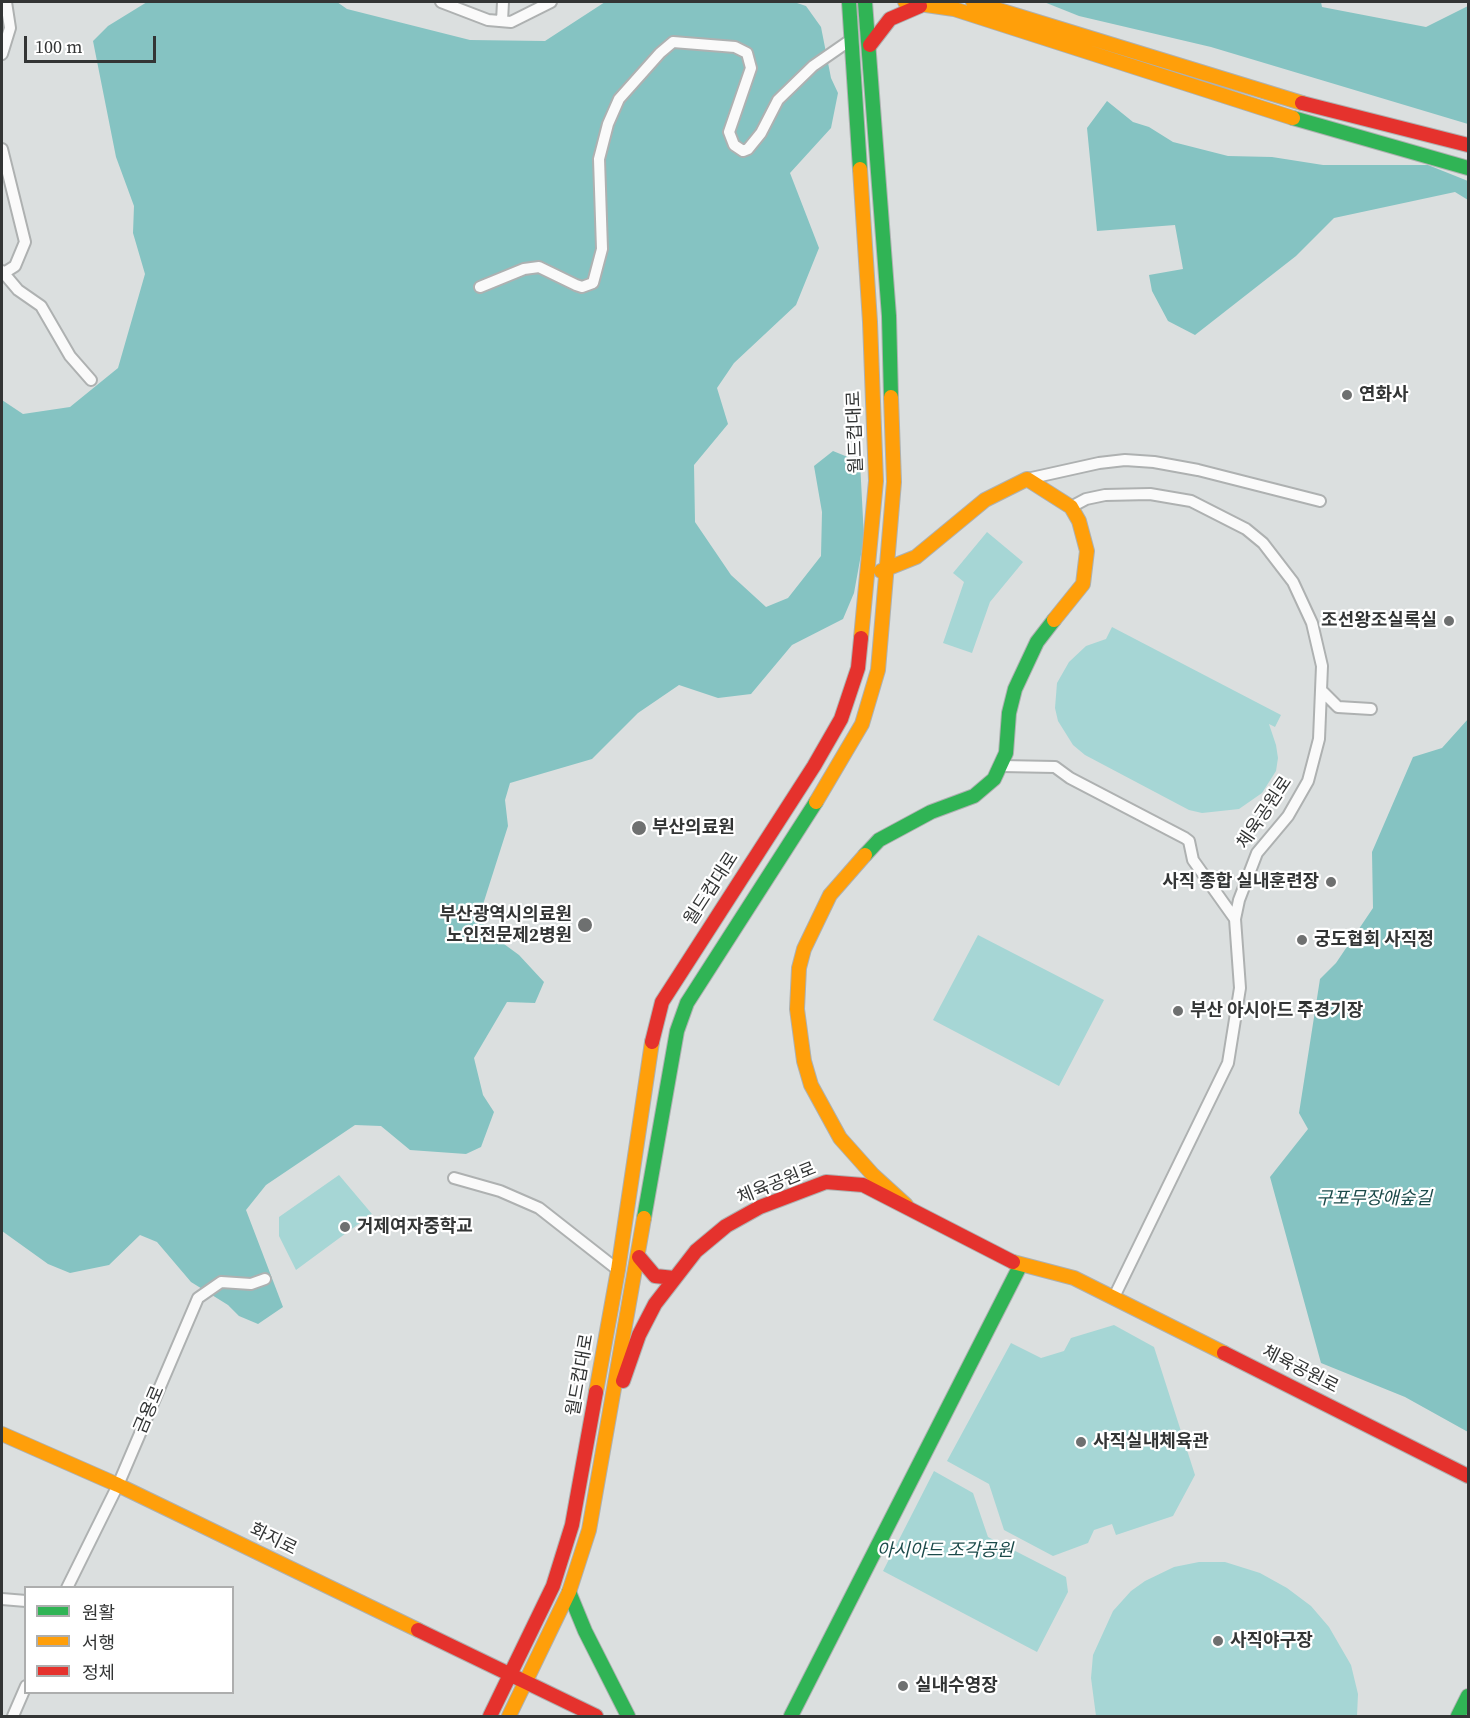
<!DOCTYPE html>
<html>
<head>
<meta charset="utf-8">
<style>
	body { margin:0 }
	#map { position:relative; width:1470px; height:1718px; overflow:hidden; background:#dbdfdf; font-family:"Source Serif 4","Noto Sans KR",serif }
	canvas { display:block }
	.frame { position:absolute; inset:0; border:3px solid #333535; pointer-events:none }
	.legend { position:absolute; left:24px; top:1586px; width:210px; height:108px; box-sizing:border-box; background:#fff; border:2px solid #adaeae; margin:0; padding:8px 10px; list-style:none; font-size:18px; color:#333535 }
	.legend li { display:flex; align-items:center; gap:12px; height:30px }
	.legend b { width:30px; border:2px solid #adaeae }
	.scale { position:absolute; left:24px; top:36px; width:132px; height:27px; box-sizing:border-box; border:3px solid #333535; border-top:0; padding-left:8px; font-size:18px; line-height:21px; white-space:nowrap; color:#333535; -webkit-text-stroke:4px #fff; paint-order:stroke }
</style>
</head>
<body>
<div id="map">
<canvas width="1470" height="1718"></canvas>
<div class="frame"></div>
<ul class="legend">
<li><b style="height:8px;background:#30b455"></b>원활</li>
<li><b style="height:8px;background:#ff9f0a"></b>서행</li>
<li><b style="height:8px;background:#e5322d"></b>정체</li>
</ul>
<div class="scale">100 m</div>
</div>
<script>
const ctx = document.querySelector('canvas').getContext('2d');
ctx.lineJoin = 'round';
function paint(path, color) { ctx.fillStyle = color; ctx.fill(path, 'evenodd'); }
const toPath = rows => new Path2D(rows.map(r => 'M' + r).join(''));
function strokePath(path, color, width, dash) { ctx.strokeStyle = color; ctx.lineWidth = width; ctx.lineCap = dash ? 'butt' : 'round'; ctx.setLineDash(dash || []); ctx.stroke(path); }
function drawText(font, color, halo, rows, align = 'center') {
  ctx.font = font + ' "Source Serif 4","Noto Sans KR",serif'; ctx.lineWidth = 4.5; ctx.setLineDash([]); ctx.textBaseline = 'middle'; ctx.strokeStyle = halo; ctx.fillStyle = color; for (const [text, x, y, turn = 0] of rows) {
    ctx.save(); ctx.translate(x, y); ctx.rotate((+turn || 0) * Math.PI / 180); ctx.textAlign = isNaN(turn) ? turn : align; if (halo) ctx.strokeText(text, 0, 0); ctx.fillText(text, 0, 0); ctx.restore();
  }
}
paint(toPath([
	[987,532,1023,562,990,602,972,653,943,643,964,582,953,573],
	[1112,627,1281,715,1275,727,1269,724,1276,745,1278,758,1276,771,1262,793,1239,809,1202,813,1189,810,1085,755,1073,745,1058,721,1055,708,1057,683,1069,662,1086,646,1106,639],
	[978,935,1104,1000,1059,1086,933,1020],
	[339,1175,372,1214,296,1270,279,1236,279,1217],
	[1114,1325,1154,1347,1195,1475,1173,1516,1116,1535,1112,1524,1094,1530,1088,1543,1053,1556,1004,1530,989,1484,947,1461,1011,1343,1041,1358,1064,1351,1071,1338],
	[934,1471,973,1493,988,1537,1066,1577,1068,1592,1037,1652,883,1571],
	[1199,1562,1225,1562,1260,1573,1287,1588,1311,1606,1329,1627,1351,1665,1358,1694,1357,1716,1096,1716,1091,1678,1093,1655,1113,1611,1131,1591,1145,1581,1174,1567]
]), '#a6d6d5');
paint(toPath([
	[147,2,337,2,347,9,470,40,545,41,605,2,794,2,806,6,821,27,831,78,838,93,831,128,790,173,819,248,796,305,734,363,717,388,728,424,694,465,695,522,731,575,766,607,788,598,821,556,822,512,814,466,833,451,860,462,864,538,854,593,843,619,792,645,751,694,718,698,679,685,638,713,592,759,510,783,505,800,508,826,479,917,489,933,519,955,544,982,535,1003,507,1002,474,1058,483,1095,494,1112,481,1147,466,1154,410,1150,381,1126,355,1125,266,1185,246,1210,283,1307,258,1324,239,1316,228,1305,191,1282,157,1242,140,1235,109,1265,70,1273,48,1264,2,1231,2,400,23,414,70,407,118,368,145,274,133,233,134,206,116,157,93,41,108,26],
	[1044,2,1321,2,1322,7,1426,27,1468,6,1468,124,1211,47,1079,16],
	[1107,101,1133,122,1149,127,1173,142,1228,156,1272,157,1323,165,1428,165,1468,181,1468,200,1455,192,1334,218,1296,256,1195,335,1168,321,1152,291,1149,275,1183,269,1175,225,1097,231,1087,128],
	[1468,719,1468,1432,1405,1397,1321,1363,1270,1177,1308,1129,1299,1113,1320,979,1336,963,1373,908,1372,852,1413,757,1442,748]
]), '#85c3c2');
const street = toPath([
	[441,2,488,20,511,22,551,2],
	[502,21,503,2],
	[2,54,10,28,6,2],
	[2,149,25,242,15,266,4,273],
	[2,271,18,290,41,306,70,356,91,380],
	[480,287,524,269,539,267,576,285,582,287,593,283,602,249,599,159,608,124,619,99,660,53,673,42,735,47,747,53,751,68,729,132,734,145,743,151,748,149,761,133,778,100,813,66,852,39],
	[1027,479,1099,463,1125,460,1154,462,1198,470,1320,501],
	[1071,507,1086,499,1105,495,1150,494,1191,501,1246,529,1263,543,1293,582,1312,623,1322,666,1319,739,1308,781,1288,816,1257,853,1239,900,1235,919,1240,988,1228,1063,1114,1297],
	[1323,692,1338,707,1371,709],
	[1001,766,1055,767,1070,778,1185,838,1189,841,1193,860,1235,919],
	[454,1178,500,1191,539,1208,618,1270],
	[67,1588,118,1485,198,1298,221,1282,251,1284,265,1279],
	[2,1599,26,1601],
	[13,1716,26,1686]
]);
const fast = toPath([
	[849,2,860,169],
	[865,2,889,316,891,397],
	[1293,118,1468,168],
	[865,855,879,840,931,812,974,796,994,779,1006,753,1009,713,1015,689,1037,642,1054,620],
	[644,1218,677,1031,687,1003,816,802],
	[569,1592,585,1631,628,1716],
	[791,1716,1020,1266],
	[1458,1716,1468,1696]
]);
const slow = toPath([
	[905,2,954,9,1293,118],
	[973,2,1302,103],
	[860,169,870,322,876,481,861,638],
	[881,571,916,557,985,500,1027,479,1071,507,1079,521,1087,551,1083,584,1054,620],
	[816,802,862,724,878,670,894,482,891,397],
	[865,855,830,895,804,949,799,968,797,1009,804,1061,811,1085,840,1138,873,1175,906,1205],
	[1013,1262,1074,1278,1224,1353],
	[596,1392,618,1270,652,1042],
	[2,1434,118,1485,418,1630],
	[509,1716,569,1592,589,1530,644,1218]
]);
const jam = toPath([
	[870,45,890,19,920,6],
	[1302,103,1468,145],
	[652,1042,662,1002,814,766,841,719,858,668,861,638],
	[639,1257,655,1276,674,1278],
	[1224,1353,1468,1476],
	[623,1381,639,1335,655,1304,696,1251,726,1226,760,1207,826,1182,863,1185,1013,1262],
	[418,1630,596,1716],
	[490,1716,553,1586,572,1525,596,1392]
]);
strokePath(street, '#aeb1b1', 14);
strokePath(fast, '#aeb1b1', 16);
strokePath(slow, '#aeb1b1', 16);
strokePath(jam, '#aeb1b1', 16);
strokePath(street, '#fafafa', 10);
strokePath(fast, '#30b455', 14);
strokePath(slow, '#ff9f0a', 14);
strokePath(jam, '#e5322d', 14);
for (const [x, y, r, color] of [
	[1347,395,6,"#6e7070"],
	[1449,621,6,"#6e7070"],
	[639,828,8,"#6e7070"],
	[1331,882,6,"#6e7070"],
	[585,925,8,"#6e7070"],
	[1302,940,6,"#6e7070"],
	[1178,1011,6,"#6e7070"],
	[345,1227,6,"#6e7070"],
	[1081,1442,6,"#6e7070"],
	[1218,1641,6,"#6e7070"],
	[903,1686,6,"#6e7070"]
]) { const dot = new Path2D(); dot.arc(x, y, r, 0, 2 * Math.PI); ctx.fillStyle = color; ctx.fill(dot); strokePath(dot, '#fff', 2); }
drawText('bold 18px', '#333535', '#fff', [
	["연화사",1359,395],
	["조선왕조실록실",1437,621,"right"],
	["부산의료원",652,828],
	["사직 종합 실내훈련장",1319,882,"right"],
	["부산광역시의료원",572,915,"right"],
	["노인전문제2병원",572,936,"right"],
	["궁도협회 사직정",1314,940],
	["부산 아시아드 주경기장",1190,1011],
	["거제여자중학교",357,1227],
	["사직실내체육관",1093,1442],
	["사직야구장",1230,1641],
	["실내수영장",915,1686]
], 'left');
drawText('18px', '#333535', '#fff', [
	["월드컵대로",856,432,-92],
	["체육공원로",1265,813,-56],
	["월드컵대로",712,889,-57],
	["체육공원로",777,1184,-22],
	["체육공원로",1300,1370,27],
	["월드컵대로",581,1375,-80],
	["금용로",150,1410,-67],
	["화지로",273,1540,26]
]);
drawText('italic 18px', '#1b4a4a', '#fff', [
	["구포무장애숲길",1374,1199],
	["아시아드 조각공원",945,1551]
]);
</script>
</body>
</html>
